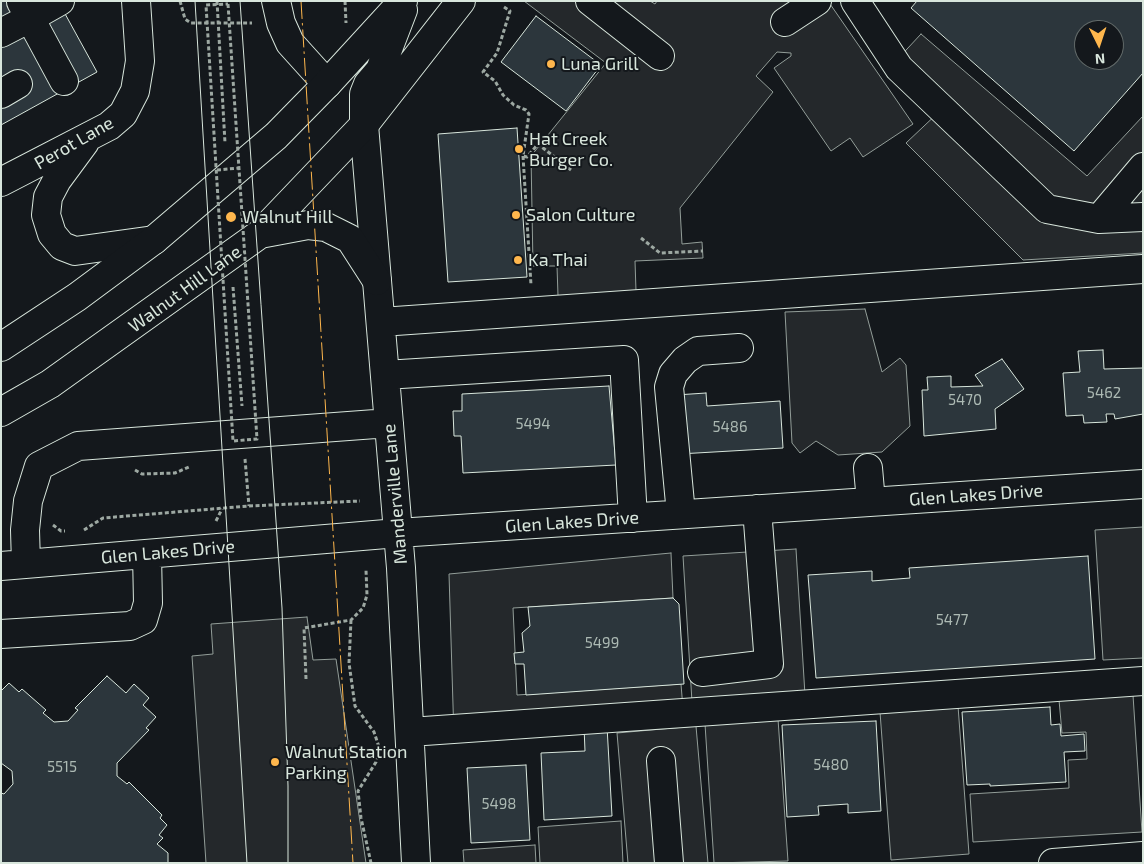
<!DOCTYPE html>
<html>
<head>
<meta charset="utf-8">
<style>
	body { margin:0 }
	#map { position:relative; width:1144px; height:864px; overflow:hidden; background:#14181c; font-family:"Exo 2",sans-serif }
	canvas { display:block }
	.frame { position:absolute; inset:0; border:2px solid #d8e6dc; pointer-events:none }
	.north { position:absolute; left:1074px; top:20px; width:50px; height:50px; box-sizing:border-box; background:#14181c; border:1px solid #626a69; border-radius:50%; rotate:176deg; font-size:14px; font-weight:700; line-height:20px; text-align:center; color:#d8e6dc }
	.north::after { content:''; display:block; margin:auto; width:18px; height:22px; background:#ffb74d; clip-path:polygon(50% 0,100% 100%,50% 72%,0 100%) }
</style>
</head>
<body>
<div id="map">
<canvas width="1144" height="864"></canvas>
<div class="frame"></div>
<div class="north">N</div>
</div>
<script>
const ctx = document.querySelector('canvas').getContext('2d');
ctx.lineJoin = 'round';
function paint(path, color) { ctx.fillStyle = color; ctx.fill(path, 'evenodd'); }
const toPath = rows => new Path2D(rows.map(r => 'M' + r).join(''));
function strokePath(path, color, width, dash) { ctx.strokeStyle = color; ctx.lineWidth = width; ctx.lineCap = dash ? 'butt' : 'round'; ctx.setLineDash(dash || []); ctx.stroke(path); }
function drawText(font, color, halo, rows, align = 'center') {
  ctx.font = font + ' "Exo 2",sans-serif'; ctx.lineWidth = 4; ctx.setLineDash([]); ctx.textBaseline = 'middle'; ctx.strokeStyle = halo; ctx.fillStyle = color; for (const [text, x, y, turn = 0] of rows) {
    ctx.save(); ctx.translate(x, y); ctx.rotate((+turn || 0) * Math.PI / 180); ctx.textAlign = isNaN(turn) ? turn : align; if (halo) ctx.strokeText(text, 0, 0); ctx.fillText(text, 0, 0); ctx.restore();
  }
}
const parking = toPath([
	[524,1,650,1,655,4,657,1,828,1,913,124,863,157,850,138,831,151,774,68,791,56,791,53,777,52,756,76,773,92,680,208,682,244,702,242,703,258,635,261,636,291,558,296,557,266,533,266,531,156,606,63,524,1],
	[921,34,1087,176,1143,116,1143,253,1023,260,906,143,941,110,894,63,921,34],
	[865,309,882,372,900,358,906,365,910,426,882,452,838,455,816,441,800,453,792,443,785,312,865,309],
	[1143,527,1143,658,1103,660,1095,530,1143,527],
	[796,549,805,695,692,702,683,556,796,549],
	[671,553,673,598,513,608,517,695,681,684,684,721,454,738,449,574,671,553],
	[307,617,313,660,336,659,366,863,206,863,192,656,213,654,211,624,307,617],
	[1133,695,1142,832,973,842,970,794,1069,788,1068,760,1087,759,1086,732,1062,733,1059,700,1133,695],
	[958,706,969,854,891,860,880,712,958,706],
	[778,719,788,861,714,863,705,724,778,719],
	[696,726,708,863,628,863,617,733,696,726],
	[621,821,623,863,540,863,538,827,621,821],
	[535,845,536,863,464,863,463,850,535,845]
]);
paint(parking, '#24282b');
strokePath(parking, '#939e99', 1);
const building = toPath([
	[1,1,58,1,97,72,1,125,1,1],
	[917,1,1143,1,1143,73,1074,151,911,8,917,1],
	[1084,30,1114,30,1114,60,1084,60,1084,30],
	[536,16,601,65,566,111,501,62,536,16],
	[517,128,527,277,448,282,438,134,517,128],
	[1103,350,1104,369,1143,368,1143,414,1115,419,1114,414,1106,414,1107,422,1084,423,1083,415,1066,416,1063,373,1080,372,1078,351,1103,350],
	[1002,359,1024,389,995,409,996,429,924,436,922,390,928,390,927,377,951,376,951,387,983,386,975,375,1002,359],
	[609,386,616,465,463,473,461,436,454,436,453,411,462,411,462,394,609,386],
	[706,393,707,406,780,401,783,448,679,454,676,395,706,393],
	[1088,556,1095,659,816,678,808,575,872,571,872,581,910,578,909,568,1088,556],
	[673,598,679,604,684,684,526,695,524,664,515,664,514,653,524,652,522,633,530,626,528,607,673,598],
	[107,676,126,693,134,684,149,698,143,705,156,717,146,728,149,730,117,763,117,776,127,784,129,782,162,815,160,818,167,825,159,835,163,838,157,844,168,853,168,863,1,863,1,793,4,794,13,784,12,771,1,763,1,691,9,683,19,692,22,689,46,710,43,713,54,722,68,721,78,710,75,708,107,676],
	[1050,707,1051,725,1060,724,1061,736,1084,734,1085,751,1064,752,1066,782,990,786,990,784,967,785,962,712,1050,707],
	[876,721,881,811,848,813,848,804,818,806,819,815,787,817,782,725,876,721],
	[607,726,612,816,544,820,541,753,585,751,584,727,607,726],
	[526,765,530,840,471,843,467,768,526,765]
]);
paint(building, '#2c363c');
strokePath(building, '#d8e6dc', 1);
const minor = toPath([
	[60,1,30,18,64,81],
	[276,1,281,23,290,43,327,84],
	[590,1,660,56],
	[855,1,899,68,1047,209,1099,219,1143,217],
	[785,22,817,1],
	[1,33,30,18,21,2],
	[1,94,18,84],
	[364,125,401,568,416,863],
	[85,142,57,180,48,197,46,215,52,234,62,246,75,251,154,240],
	[1,182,109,126,123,114,135,91,140,61,136,1],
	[1099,219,1143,167],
	[381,322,1143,269],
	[385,375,624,360,633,518],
	[868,468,871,502],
	[681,514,669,387,673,374,685,360,698,351,739,348],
	[26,564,25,530,28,501,39,466,78,446,389,423],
	[1,566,398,533,1143,484],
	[1,634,130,626,143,620,148,603,147,554],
	[702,672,769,664,757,509],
	[410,732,1143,681],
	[661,761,669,863],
	[1053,863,1143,856]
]);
const major = toPath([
	[364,125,364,94,368,84,380,70,403,10],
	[260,234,308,225,326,227,350,239,377,281],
	[1,347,77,297,154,240,222,182,276,136,327,84,403,1],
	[1,412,50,384,260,234,364,125,461,1]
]);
strokePath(minor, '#d8e6dc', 30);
strokePath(major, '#d8e6dc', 30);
strokePath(toPath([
	[180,1,185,19,191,23,252,23],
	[217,1,225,143],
	[345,1,346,23],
	[504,7,510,11,497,53,483,72,495,81,503,95,514,105,526,110,529,114,523,156,527,157,538,144,571,170],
	[523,156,531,285],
	[641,238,660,253,703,251],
	[233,287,242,406],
	[245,459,249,506],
	[135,470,142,474,175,473,189,467],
	[216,521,222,509],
	[53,525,61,531,65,531],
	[84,530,103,518,249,506,360,501],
	[351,620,349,663,355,706,374,732,379,747,376,762,358,791,361,818,371,863],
	[306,679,304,628,351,620,363,608,367,595,366,570]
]), '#9da8a2', 3, [4, 2.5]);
strokePath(minor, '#14181c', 28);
strokePath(major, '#14181c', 28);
strokePath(toPath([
	[195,1,247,863],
	[240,1,282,608,288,786,288,863]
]), '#d8e6dc', 1);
strokePath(toPath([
	[228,4,257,439,233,441,206,5,228,4],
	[217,170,239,168]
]), '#9da8a2', 3, [4, 2.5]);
strokePath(toPath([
	[301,1,353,863]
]), '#ffb74d', 1, [18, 4, 2.5, 4]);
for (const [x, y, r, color] of [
	[551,64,5,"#ffb74d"],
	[519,149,5,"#ffb74d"],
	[516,215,5,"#ffb74d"],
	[231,217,6,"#ffb74d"],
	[518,260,5,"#ffb74d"],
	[275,762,5,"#ffb74d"]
]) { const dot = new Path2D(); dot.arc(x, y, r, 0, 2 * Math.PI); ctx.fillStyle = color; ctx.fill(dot); strokePath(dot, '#14181c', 2); }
drawText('15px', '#adbab4', null, [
	["5462",1104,393],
	["5470",965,400],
	["5494",533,424],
	["5486",730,427],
	["5477",952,620],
	["5499",602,643],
	["5480",831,765],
	["5515",62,767],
	["5498",499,804]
]);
drawText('18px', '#d8e6dc', '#14181c', [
	["Luna Grill",561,64],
	["Hat Creek",529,139],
	["Burger Co.",529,160],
	["Salon Culture",526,215],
	["Walnut Hill",242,217],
	["Ka Thai",528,260],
	["Walnut Station",285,752],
	["Parking",285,773]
], 'left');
drawText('18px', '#d8e6dc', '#14181c', [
	["Perot Lane",74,143,-30],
	["Walnut Hill Lane",185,289,-36],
	["Manderville Lane",395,494,-95],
	["Glen Lakes Drive",976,495,-4],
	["Glen Lakes Drive",572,522,-4],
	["Glen Lakes Drive",168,552,-5]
]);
</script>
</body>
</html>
